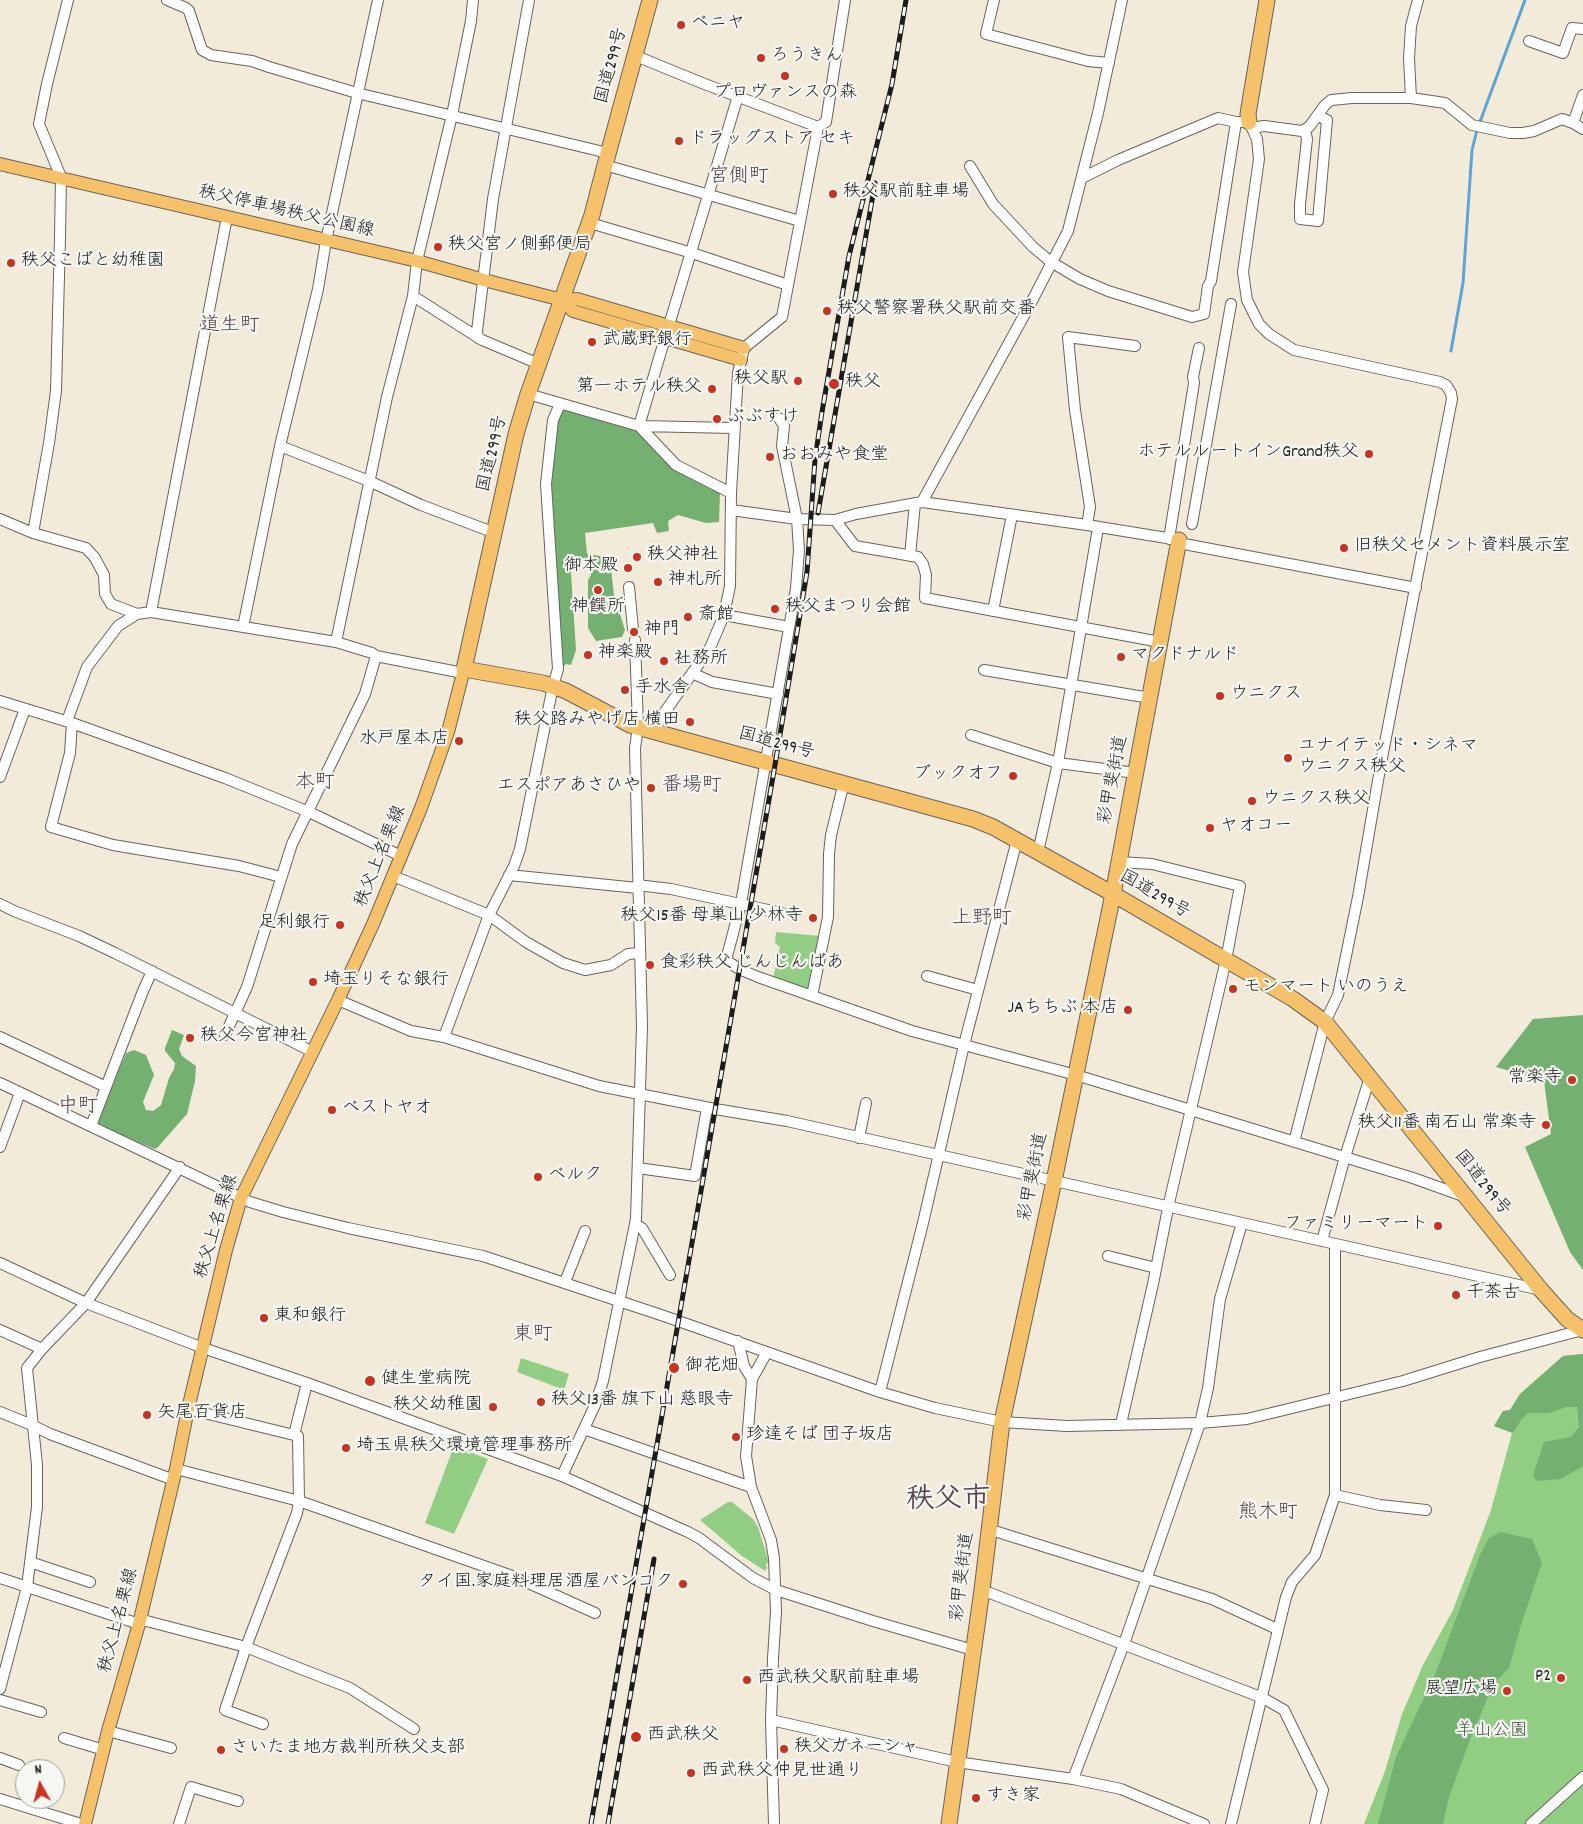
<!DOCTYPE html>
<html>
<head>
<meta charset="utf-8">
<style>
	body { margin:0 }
	#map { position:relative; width:1583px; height:1824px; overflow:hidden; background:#f3ebda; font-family:Dekko,sans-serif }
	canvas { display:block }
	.north { position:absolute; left:15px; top:1759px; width:50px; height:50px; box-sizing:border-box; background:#f6f6f2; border:1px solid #9f9f9c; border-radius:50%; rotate:353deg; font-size:14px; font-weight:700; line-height:20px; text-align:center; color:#1c1c1c }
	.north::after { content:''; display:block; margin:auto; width:18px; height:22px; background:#c8321e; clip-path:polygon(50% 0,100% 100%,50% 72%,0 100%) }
</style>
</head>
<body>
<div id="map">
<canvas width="1583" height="1824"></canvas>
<div class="north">N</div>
</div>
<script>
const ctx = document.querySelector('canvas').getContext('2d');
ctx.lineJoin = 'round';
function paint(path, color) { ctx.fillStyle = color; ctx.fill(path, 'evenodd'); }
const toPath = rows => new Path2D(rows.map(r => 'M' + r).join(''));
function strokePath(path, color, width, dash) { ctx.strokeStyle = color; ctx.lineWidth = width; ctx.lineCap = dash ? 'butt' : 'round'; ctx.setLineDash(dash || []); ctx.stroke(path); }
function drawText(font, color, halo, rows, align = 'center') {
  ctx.font = font + ' Dekko,"Klee One",sans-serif'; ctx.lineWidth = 4.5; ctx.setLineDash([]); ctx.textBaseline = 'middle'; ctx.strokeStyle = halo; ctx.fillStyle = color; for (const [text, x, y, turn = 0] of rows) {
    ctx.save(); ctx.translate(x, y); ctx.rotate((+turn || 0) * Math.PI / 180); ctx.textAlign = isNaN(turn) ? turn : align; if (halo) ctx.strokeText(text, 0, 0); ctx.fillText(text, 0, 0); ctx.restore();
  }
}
paint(toPath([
	[776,932,821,936,809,990,773,979,780,947,775,943],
	[1583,1354,1583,1824,1364,1824,1385,1771,1402,1714,1423,1665,1453,1610,1491,1510,1512,1433,1494,1426,1503,1411,1510,1410,1520,1394,1563,1356],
	[521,1358,569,1374,564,1390,517,1372],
	[454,1446,488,1459,454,1534,425,1523],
	[728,1502,732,1502,753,1519,758,1527,769,1562,766,1564,767,1568,765,1571,742,1556,700,1520]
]), '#91ce83');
paint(toPath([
	[566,409,642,433,720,493,719,522,706,523,678,515,668,521,669,531,657,533,653,523,585,533,587,554,606,557,611,569,614,595,625,630,622,637,596,641,588,628,588,580,591,575,592,560,570,558,576,650,571,665,566,664,563,667,550,486,555,435,561,412],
	[1583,1015,1583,1270,1570,1252,1525,1147,1551,1134,1544,1081,1496,1067,1533,1019],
	[172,1030,184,1035,179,1049,182,1056,196,1066,195,1081,187,1114,158,1147,155,1149,96,1125,126,1053,134,1050,146,1055,154,1075,143,1102,146,1110,153,1111,161,1105,169,1078,174,1069,175,1063,165,1051,165,1048],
	[1583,1354,1583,1466,1561,1479,1536,1481,1533,1475,1544,1442,1571,1437,1579,1427,1577,1407,1566,1407,1549,1413,1528,1413,1521,1420,1513,1433,1494,1426,1503,1411,1510,1410,1520,1394,1563,1356],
	[1500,1532,1532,1539,1542,1563,1521,1625,1509,1668,1493,1685,1469,1742,1449,1797,1443,1824,1378,1824,1396,1757,1436,1672,1480,1555,1488,1539]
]), '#74b171');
strokePath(toPath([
	[1451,351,1463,283,1472,150,1477,130,1525,0]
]), '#5ea4d4', 3);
const minor = toPath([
	[167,0,186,8,189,11,202,50,211,55,252,61,269,67,357,93,608,153],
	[994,0,986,34,1088,61,1109,63],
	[1529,41,1563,53,1572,28,1583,29],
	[636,56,702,83,818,127],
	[1411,98,1409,58,1411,26,1418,0],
	[1573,123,1583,129],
	[1252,128,1264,126,1302,131,1309,127,1325,105,1331,100,1352,98,1411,98,1445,103,1472,125,1510,133,1523,133,1534,131,1562,119,1573,123,1583,95],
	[1305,130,1307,139,1300,204,1300,219,1318,221,1327,120,1318,116],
	[605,165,800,221],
	[970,166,993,204,1033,247,1051,262,1080,279,1108,291,1192,317,1204,314,1208,286,1211,281,1236,122],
	[1082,178,1118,160,1218,118,1236,122,1249,122,1257,139,1259,159,1243,272,1247,300,1259,324,1269,334,1294,350,1440,382,1446,385,1451,393,1452,399,1381,763,1358,897,1338,995,1325,1022,1294,1142],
	[590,223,692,253,788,285],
	[413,296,482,340,539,364],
	[669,325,738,96],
	[478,338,477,331,493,199,529,0],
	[528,394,639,426,734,428],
	[779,418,784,426,782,446,797,519,799,550,796,588,741,903,726,960,739,969,758,977,912,1031,1076,1075,1413,1178,1466,1197],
	[639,426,676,465,731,493],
	[639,426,665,338],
	[280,446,369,481,421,505,495,533],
	[922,502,1033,299,1068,231,1098,113,1122,0],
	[731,510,797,519,835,520,856,514,922,502,1087,525,1179,540],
	[0,519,33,533,86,548,95,558,104,575,105,594,111,604,137,614],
	[835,520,855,546,918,557,923,564,926,575,925,598,1160,642],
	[1192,524,1231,304],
	[1087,525,1090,507,1075,410,1068,337,1135,346],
	[33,533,49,443,56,391,60,237,61,177,39,124,47,84,68,0],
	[1169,539,1194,383,1193,377,1199,348],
	[1179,543,1416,588],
	[910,556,915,503],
	[629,587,633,629],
	[993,611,1012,515],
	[151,612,227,217],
	[724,615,789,627],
	[243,627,280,446,318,289,326,241,378,0],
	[336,642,387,397,413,296,417,261,452,115,471,21,473,0],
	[984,670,1150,698],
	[692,673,712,682,778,694],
	[0,701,72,723,225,778,309,812,401,856],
	[67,721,87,667,118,626,137,614,151,612,336,642,372,653,376,656,463,673],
	[72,723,70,753,51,827,113,845,239,866,281,877],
	[652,730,710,648,724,615,730,586,731,493,738,373,744,348,782,317,818,127,826,122,845,0],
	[971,735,1058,763,1136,773],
	[0,777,25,709],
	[1038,852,1058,763,1098,528],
	[1119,862,1152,864,1240,886,1226,960,1169,1203,1153,1284,1121,1424],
	[509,875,638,888],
	[393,876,489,915,526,942,563,963,585,970,611,965,628,954,639,953],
	[637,885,671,889,782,913],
	[0,904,14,911,79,936,115,953,313,1052],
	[927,976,978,990],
	[812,996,828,917,829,854,831,835,844,782],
	[338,1000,411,1031,444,1037,599,1086,715,1109,787,1121,1541,1290],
	[225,1035,247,987,292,844,365,694,376,656],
	[0,1037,106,1087],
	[444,1037,489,915,514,866,520,849,553,686,558,669,546,484,553,420,560,404],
	[0,1083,250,1202,283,1212,348,1228,483,1256,664,1316,880,1392,935,1408,1002,1422,1067,1426,1200,1423,1247,1419,1403,1381,1480,1357,1582,1330],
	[91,1126,143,991,152,971],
	[859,1138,866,1103],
	[0,1147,20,1093],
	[638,1168,695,1176,707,1108],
	[635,1224,642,1228,670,1275],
	[1322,1241,1345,1157,1370,1077],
	[1108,1256,1156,1268],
	[0,1263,86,1303,203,1348,307,1383,562,1476,688,1532,699,1538,753,1578,776,1590,873,1621,973,1650],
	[565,1282,585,1231],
	[0,1330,42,1349],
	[738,1341,744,1366,752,1379],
	[767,1352,752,1379,746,1456,751,1487,771,1540,774,1558,776,1612,773,1658,771,1720,774,1824],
	[880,1392,923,1223,964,1045,1017,840],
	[188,1409,298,1436,299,1501,297,1513,246,1647,225,1710,263,1724],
	[0,1412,32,1425,50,1434,174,1480],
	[584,1429,751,1487],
	[294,1435,307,1383],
	[176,1469,299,1501,515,1577,595,1613],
	[562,1476,595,1405,603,1381,636,1219,642,1026,635,748,638,727,635,640],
	[1335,1495,1380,1505,1426,1510],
	[988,1529,1212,1599,1277,1629],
	[30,1562,90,1582],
	[0,1578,139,1624],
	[982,1590,1263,1698,1284,1710,1323,1790,1315,1824],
	[139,1619,246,1647,286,1663,350,1688,414,1729],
	[0,1689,27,1587,37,1507,37,1465,27,1368,42,1349,86,1303,180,1167],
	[0,1700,41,1712],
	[771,1720,957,1762,1073,1779,1121,1789,1204,1824],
	[108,1731,171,1748],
	[64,1738,104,1750],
	[0,1758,19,1765],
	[1073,1779,1124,1644,1200,1423,1208,1388,1220,1299,1242,1223],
	[0,1799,81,1824],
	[179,1824,191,1787,238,1801],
	[1231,1824,1286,1597,1292,1582,1315,1555,1335,1495,1335,1244],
	[1531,1824,1583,1777]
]);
const major = toPath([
	[0,164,417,261,484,280,562,300,577,299,744,348],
	[562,300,573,311,741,360],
	[85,1824,108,1731,139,1624,176,1469,188,1409,226,1250,241,1198,338,1000,373,924,421,808,448,732,464,669]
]);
const highway = toPath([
	[650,0,605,165,592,215,528,394,516,434,464,669,543,683,566,691,630,725,973,819,993,827,1113,894,1293,999,1325,1022,1541,1290,1567,1319,1583,1330],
	[1249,122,1248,114,1267,0],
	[949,1824,982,1590,1002,1422,1054,1181,1113,894,1179,540]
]);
strokePath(minor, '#67645e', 12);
strokePath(major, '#67645e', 14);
strokePath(highway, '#67645e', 17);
strokePath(minor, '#fff', 10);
strokePath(major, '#f6c16b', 12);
strokePath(highway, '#f6c16b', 15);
const rail = toPath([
	[818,513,875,183],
	[591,1824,775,765,807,572,815,459,822,412,849,256,892,84,906,0],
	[608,1824,654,1559]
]);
strokePath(rail, '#1c1c1c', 5);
strokePath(rail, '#f6f6f2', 3, [9]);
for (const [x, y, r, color] of [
	[681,25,5,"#c8321e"],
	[761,58,5,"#c8321e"],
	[785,76,5,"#c8321e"],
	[679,141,5,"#c8321e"],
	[833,194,5,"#c8321e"],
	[438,247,5,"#c8321e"],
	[11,263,5,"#c8321e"],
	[827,311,5,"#c8321e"],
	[592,342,5,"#c8321e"],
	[798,381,5,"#c8321e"],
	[834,384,6,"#c8321e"],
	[712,389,5,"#c8321e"],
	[717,419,5,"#c8321e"],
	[1369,454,5,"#c8321e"],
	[770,457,5,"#c8321e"],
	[1344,548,5,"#c8321e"],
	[637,557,5,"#c8321e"],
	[628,568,5,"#c8321e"],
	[658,582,5,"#c8321e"],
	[598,590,5,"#c8321e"],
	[775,609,5,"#c8321e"],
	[688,617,5,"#c8321e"],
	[634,632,5,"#c8321e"],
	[588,655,5,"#c8321e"],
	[1121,657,5,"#c8321e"],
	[664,661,5,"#c8321e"],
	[625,690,5,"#c8321e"],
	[1220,696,5,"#c8321e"],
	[690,722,5,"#c8321e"],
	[459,741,5,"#c8321e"],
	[1288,758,5,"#c8321e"],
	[1013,776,5,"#c8321e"],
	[651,788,5,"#c8321e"],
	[1252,801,5,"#c8321e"],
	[1210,828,5,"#c8321e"],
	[813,918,5,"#c8321e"],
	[340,925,5,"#c8321e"],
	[650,965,5,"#c8321e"],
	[313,982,5,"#c8321e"],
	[1233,989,5,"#c8321e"],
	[1128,1010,5,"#c8321e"],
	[190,1038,5,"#c8321e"],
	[1572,1080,5,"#c8321e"],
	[332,1110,5,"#c8321e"],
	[1546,1125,5,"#c8321e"],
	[538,1177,5,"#c8321e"],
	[1438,1226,5,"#c8321e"],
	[1456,1295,5,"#c8321e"],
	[264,1318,5,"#c8321e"],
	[674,1368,6,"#c8321e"],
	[370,1381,6,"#c8321e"],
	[541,1402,5,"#c8321e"],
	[493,1407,5,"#c8321e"],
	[147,1415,5,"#c8321e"],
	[736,1437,5,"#c8321e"],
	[346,1448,5,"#c8321e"],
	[683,1584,5,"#c8321e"],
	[1561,1678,5,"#c8321e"],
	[747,1680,5,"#c8321e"],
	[1507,1691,5,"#c8321e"],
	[636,1737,6,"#c8321e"],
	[784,1749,5,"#c8321e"],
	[221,1750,5,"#c8321e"],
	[691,1773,5,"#c8321e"],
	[976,1798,5,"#c8321e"]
]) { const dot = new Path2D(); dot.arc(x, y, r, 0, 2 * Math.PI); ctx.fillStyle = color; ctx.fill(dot); strokePath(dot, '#f6f6f2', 2); }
drawText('18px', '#1c1c1c', '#f6f6f2', [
	["ベニヤ",691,25],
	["ろうきん",771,58],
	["プロヴァンスの森",785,95,"center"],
	["ドラッグストア セキ",689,141],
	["秩父駅前駐車場",843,194],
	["秩父宮ノ側郵便局",448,247],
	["秩父こばと幼稚園",21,263],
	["秩父警察署秩父駅前交番",837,311],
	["武蔵野銀行",602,342],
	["秩父駅",788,381,"right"],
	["秩父",845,384],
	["第一ホテル秩父",702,389,"right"],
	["ぶぶすけ",727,419],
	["ホテルルートインGrand秩父",1359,454,"right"],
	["おおみや食堂",780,457],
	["旧秩父セメント資料展示室",1354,548],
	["秩父神社",647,557],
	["御本殿",618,568,"right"],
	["神札所",668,582],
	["神饌所",598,609,"center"],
	["秩父まつり会館",785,609],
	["斎館",698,617],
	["神門",644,632],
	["神楽殿",598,655],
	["マクドナルド",1131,657],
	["社務所",674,661],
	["手水舎",635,690],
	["ウニクス",1230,696],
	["秩父路みやげ店 横田",680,722,"right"],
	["水戸屋本店",449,741,"right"],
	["ユナイテッド・シネマ",1298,748],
	["ウニクス秩父",1298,769],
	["ブックオフ",1003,776,"right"],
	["エスポアあさひや",641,788,"right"],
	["ウニクス秩父",1262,801],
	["ヤオコー",1220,828],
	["秩父15番 母巣山 少林寺",803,918,"right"],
	["足利銀行",330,925,"right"],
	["食彩秩父 じんじんばあ",660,965],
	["埼玉りそな銀行",323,982],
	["モンマート いのうえ",1243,989],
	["JAちちぶ 本店",1118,1010,"right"],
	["秩父今宮神社",200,1038],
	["常楽寺",1562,1080,"right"],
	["ベストヤオ",342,1110],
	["秩父11番 南石山 常楽寺",1536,1125,"right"],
	["ベルク",548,1177],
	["ファミリーマート",1428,1226,"right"],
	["千茶古",1466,1295],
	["東和銀行",274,1318],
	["御花畑",685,1368],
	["健生堂病院",381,1381],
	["秩父13番 旗下山 慈眼寺",551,1402],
	["秩父幼稚園",483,1407,"right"],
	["矢尾百貨店",157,1415],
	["珍達そば 団子坂店",746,1437],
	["埼玉県秩父環境管理事務所",356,1448],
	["タイ国.家庭料理居酒屋バンコク",673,1584,"right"],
	["P2",1551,1678,"right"],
	["西武秩父駅前駐車場",757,1680],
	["展望広場",1497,1691,"right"],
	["西武秩父",647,1737],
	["秩父ガネーシャ",794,1749],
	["さいたま地方裁判所秩父支部",231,1750],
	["西武秩父仲見世通り",701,1773],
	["すき家",986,1798]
], 'left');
drawText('18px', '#1c1c1c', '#f6f6f2', [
	["国道299号",613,66,-75],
	["秩父停車場秩父公園線",286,213,13],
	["国道299号",494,454,-77],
	["国道299号",776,745,15],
	["彩甲斐街道",1115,780,-79],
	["秩父上名栗線",382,857,-68],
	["国道299号",1154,896,30],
	["彩甲斐街道",1035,1177,-79],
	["国道299号",1481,1184,51],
	["秩父上名栗線",218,1227,-73],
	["彩甲斐街道",964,1577,-83],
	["秩父上名栗線",120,1621,-75]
]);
drawText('18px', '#455a40', '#f6f6f2', [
	["羊山公園",1492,1733]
]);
drawText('20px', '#57474d', '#f6f6f2', [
	["宮側町",739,178],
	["道生町",230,327],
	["本町",315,784],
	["番場町",692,787],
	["上野町",982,920],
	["中町",78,1108],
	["東町",533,1336],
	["熊木町",1268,1514]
]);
drawText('bold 28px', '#57474d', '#f6f6f2', [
	["秩父市",948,1502]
]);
</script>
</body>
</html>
